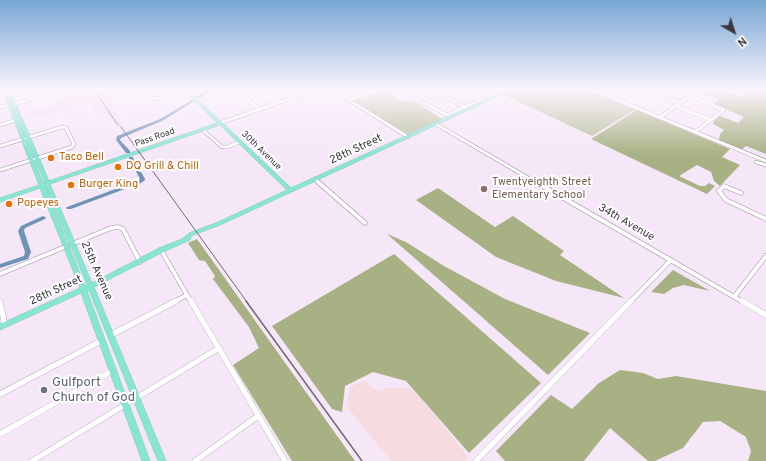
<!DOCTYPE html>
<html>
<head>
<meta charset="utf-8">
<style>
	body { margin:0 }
	#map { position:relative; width:766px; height:461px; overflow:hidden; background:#f6e7f8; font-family:Overpass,sans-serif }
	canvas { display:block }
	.north { position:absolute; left:714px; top:12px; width:40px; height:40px; -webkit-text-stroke:3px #fff; paint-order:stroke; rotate:141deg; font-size:11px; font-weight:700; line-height:16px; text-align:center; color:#3c363d }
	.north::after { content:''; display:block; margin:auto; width:14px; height:18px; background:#3c363d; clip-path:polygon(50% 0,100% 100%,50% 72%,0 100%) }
</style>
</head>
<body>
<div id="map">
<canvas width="766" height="461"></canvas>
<div class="north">N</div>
</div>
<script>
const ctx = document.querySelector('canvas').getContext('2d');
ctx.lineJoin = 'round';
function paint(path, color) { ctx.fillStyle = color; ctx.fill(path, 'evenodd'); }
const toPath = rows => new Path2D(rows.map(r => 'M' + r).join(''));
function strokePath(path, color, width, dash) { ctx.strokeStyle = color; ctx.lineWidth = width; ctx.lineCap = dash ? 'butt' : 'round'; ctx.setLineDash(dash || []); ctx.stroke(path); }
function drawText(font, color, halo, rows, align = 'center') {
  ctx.font = font + ' Overpass,sans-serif'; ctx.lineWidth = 4; ctx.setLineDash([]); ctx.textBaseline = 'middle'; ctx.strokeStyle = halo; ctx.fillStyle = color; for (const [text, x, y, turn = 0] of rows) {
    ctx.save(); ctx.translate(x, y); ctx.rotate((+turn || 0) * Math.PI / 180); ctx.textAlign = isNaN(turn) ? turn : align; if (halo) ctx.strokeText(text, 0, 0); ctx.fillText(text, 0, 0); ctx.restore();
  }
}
paint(toPath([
	[364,380,378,392,388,388,412,388,469,457,465,461,391,461,347,407,350,387]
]), '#f6dcdf');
paint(toPath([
	[64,90,102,90,119,116,124,128,120,129,108,116,102,113,97,115,91,103,38,118,31,116,31,112,56,104]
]), '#efdbf2');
paint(toPath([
	[389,90,394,90,388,93,401,101,415,102,442,119,408,134,354,102,354,101],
	[513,90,590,90,636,109,592,136,504,95]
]), '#b7be9d');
paint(toPath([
	[704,90,717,90,741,97,749,90,766,90,766,154,746,146,741,150,721,142,719,139,720,134,724,130,713,124,714,121,720,116,738,123,744,117,713,104,719,99,701,92],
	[637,110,730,149,722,157,740,165,720,186,714,181,711,172,697,165,679,176,700,186,705,186,709,183,715,186,707,194,591,139],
	[438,188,495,227,513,216,564,251,560,255,624,298,556,281,496,257,416,200],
	[387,234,406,242,444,266,505,299,590,333,548,375],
	[197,239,355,461,292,461,233,365,259,348,249,327,213,279,215,276,205,261,199,260,188,243],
	[394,254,541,383,469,453,406,381,373,372,345,386,342,412,332,409,272,326],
	[673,270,710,291,684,285,673,288,664,294,651,292],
	[620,370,643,373,658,379,676,376,766,391,766,461,748,461,751,451,746,437,720,421,703,422,683,448,655,461,648,461,610,428,584,461,505,461,496,451,551,395,572,409,599,383]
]), '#a8b183');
paint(toPath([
	[207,90,212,90,199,98,196,97,207,90],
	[192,100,195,101,162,121,121,138,120,140,130,151,130,153,126,153,116,140,117,136,160,119,192,100],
	[129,157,133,157,133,158,145,179,145,180,141,183,71,209,67,209,66,208,67,207,137,181,140,179,129,158,129,157],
	[43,216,45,217,46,218,45,219,25,228,24,231,31,252,28,259,0,268,0,264,24,256,25,252,18,231,21,226,43,216]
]), '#6e93b4');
const minorFar2 = toPath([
	[146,90,153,98,157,99,185,90],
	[236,90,260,110],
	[284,90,294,98],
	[333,90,408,137],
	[422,90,410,96,447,115,480,100,481,98,466,90],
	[432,90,464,107],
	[593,90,766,161],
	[644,90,680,103],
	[690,96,724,110,695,132],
	[349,100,380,90],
	[14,104,31,99,27,90],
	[426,104,454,90],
	[675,106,711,120],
	[0,107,10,105],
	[660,117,699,90],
	[220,123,315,90],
	[436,124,535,182],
	[0,125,19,119],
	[203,130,222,147,227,147,240,142],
	[0,146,62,127,66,128,74,144,72,147,0,170],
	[756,162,766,165],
	[315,179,318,182]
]);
const minorFar1 = toPath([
	[317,181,365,223],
	[534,181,743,302],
	[741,193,724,186,719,191,726,200,766,219],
	[72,244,111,228,118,227,123,229,140,262],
	[161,250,191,302],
	[0,274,67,246],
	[734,297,766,256],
	[174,302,187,295],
	[630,302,671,260]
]);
const minor = toPath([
	[191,301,285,461],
	[742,301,766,315],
	[0,302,5,325],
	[111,335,176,301],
	[0,394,101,341],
	[0,434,112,371],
	[32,461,219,348],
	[195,461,258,416],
	[476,461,631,301]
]);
const major = toPath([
	[2,90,6,90,43,183,45,183,6,90,10,90,49,181,217,123,184,90,188,90,291,188,506,90,512,90,220,225,193,235,190,238,191,239,190,240,163,252,94,287,166,461,158,461,89,290,87,291,150,461,142,461,81,293,0,330,0,324,80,288,40,188,0,202,0,198,39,185,2,90],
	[220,125,287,190,216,223,189,233,182,239,159,248,92,283,50,184,220,125],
	[45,186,46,186,87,285,85,286,45,186]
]);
strokePath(minorFar2, '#9b8e9d', 4);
strokePath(minorFar1, '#9b8e9d', 5);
strokePath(minor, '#9b8e9d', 6);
strokePath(major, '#389d8a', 0.5);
strokePath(minorFar2, '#fff', 3);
strokePath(minorFar1, '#fff', 4);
strokePath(minor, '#fff', 5.5);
paint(major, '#86e6d2');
strokePath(toPath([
	[94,90,118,125],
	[121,127,247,302]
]), '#726973', 1);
strokePath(toPath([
	[246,301,362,461]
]), '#726973', 1.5);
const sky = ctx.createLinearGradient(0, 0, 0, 155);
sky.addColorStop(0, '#77a7d3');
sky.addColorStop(0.58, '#fbf4fc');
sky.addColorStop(1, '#fbf4fc00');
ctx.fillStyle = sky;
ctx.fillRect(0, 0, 766, 155);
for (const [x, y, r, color] of [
	[51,158,4,"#e8710a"],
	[118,167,4,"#e8710a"],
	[71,185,4,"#e8710a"],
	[484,189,4,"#8d6e63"],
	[9,204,4,"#e8710a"],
	[44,390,4,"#6b7280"]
]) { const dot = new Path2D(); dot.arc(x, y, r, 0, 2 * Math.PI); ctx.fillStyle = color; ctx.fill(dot); strokePath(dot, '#fff', 1.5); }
drawText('9px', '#3c363d', '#fff', [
	["Pass Road",155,138,-19],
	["30th Avenue",261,151,44]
]);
drawText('11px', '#3c363d', '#fff', [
	["28th Street",356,150,-25],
	["34th Avenue",626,223,30],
	["25th Avenue",96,271,66],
	["28th Street",56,291,-25]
]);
drawText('11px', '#c56008', '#fff', [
	["Taco Bell",59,158],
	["DQ Grill & Chill",126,167],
	["Burger King",79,185],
	["Popeyes",17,204]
], 'left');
drawText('11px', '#785e54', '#fff', [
	["Twentyeighth Street",492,183],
	["Elementary School",492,196]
], 'left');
drawText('13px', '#5b616d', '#fff', [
	["Gulfport",52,383],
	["Church of God",52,398]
], 'left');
</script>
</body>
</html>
